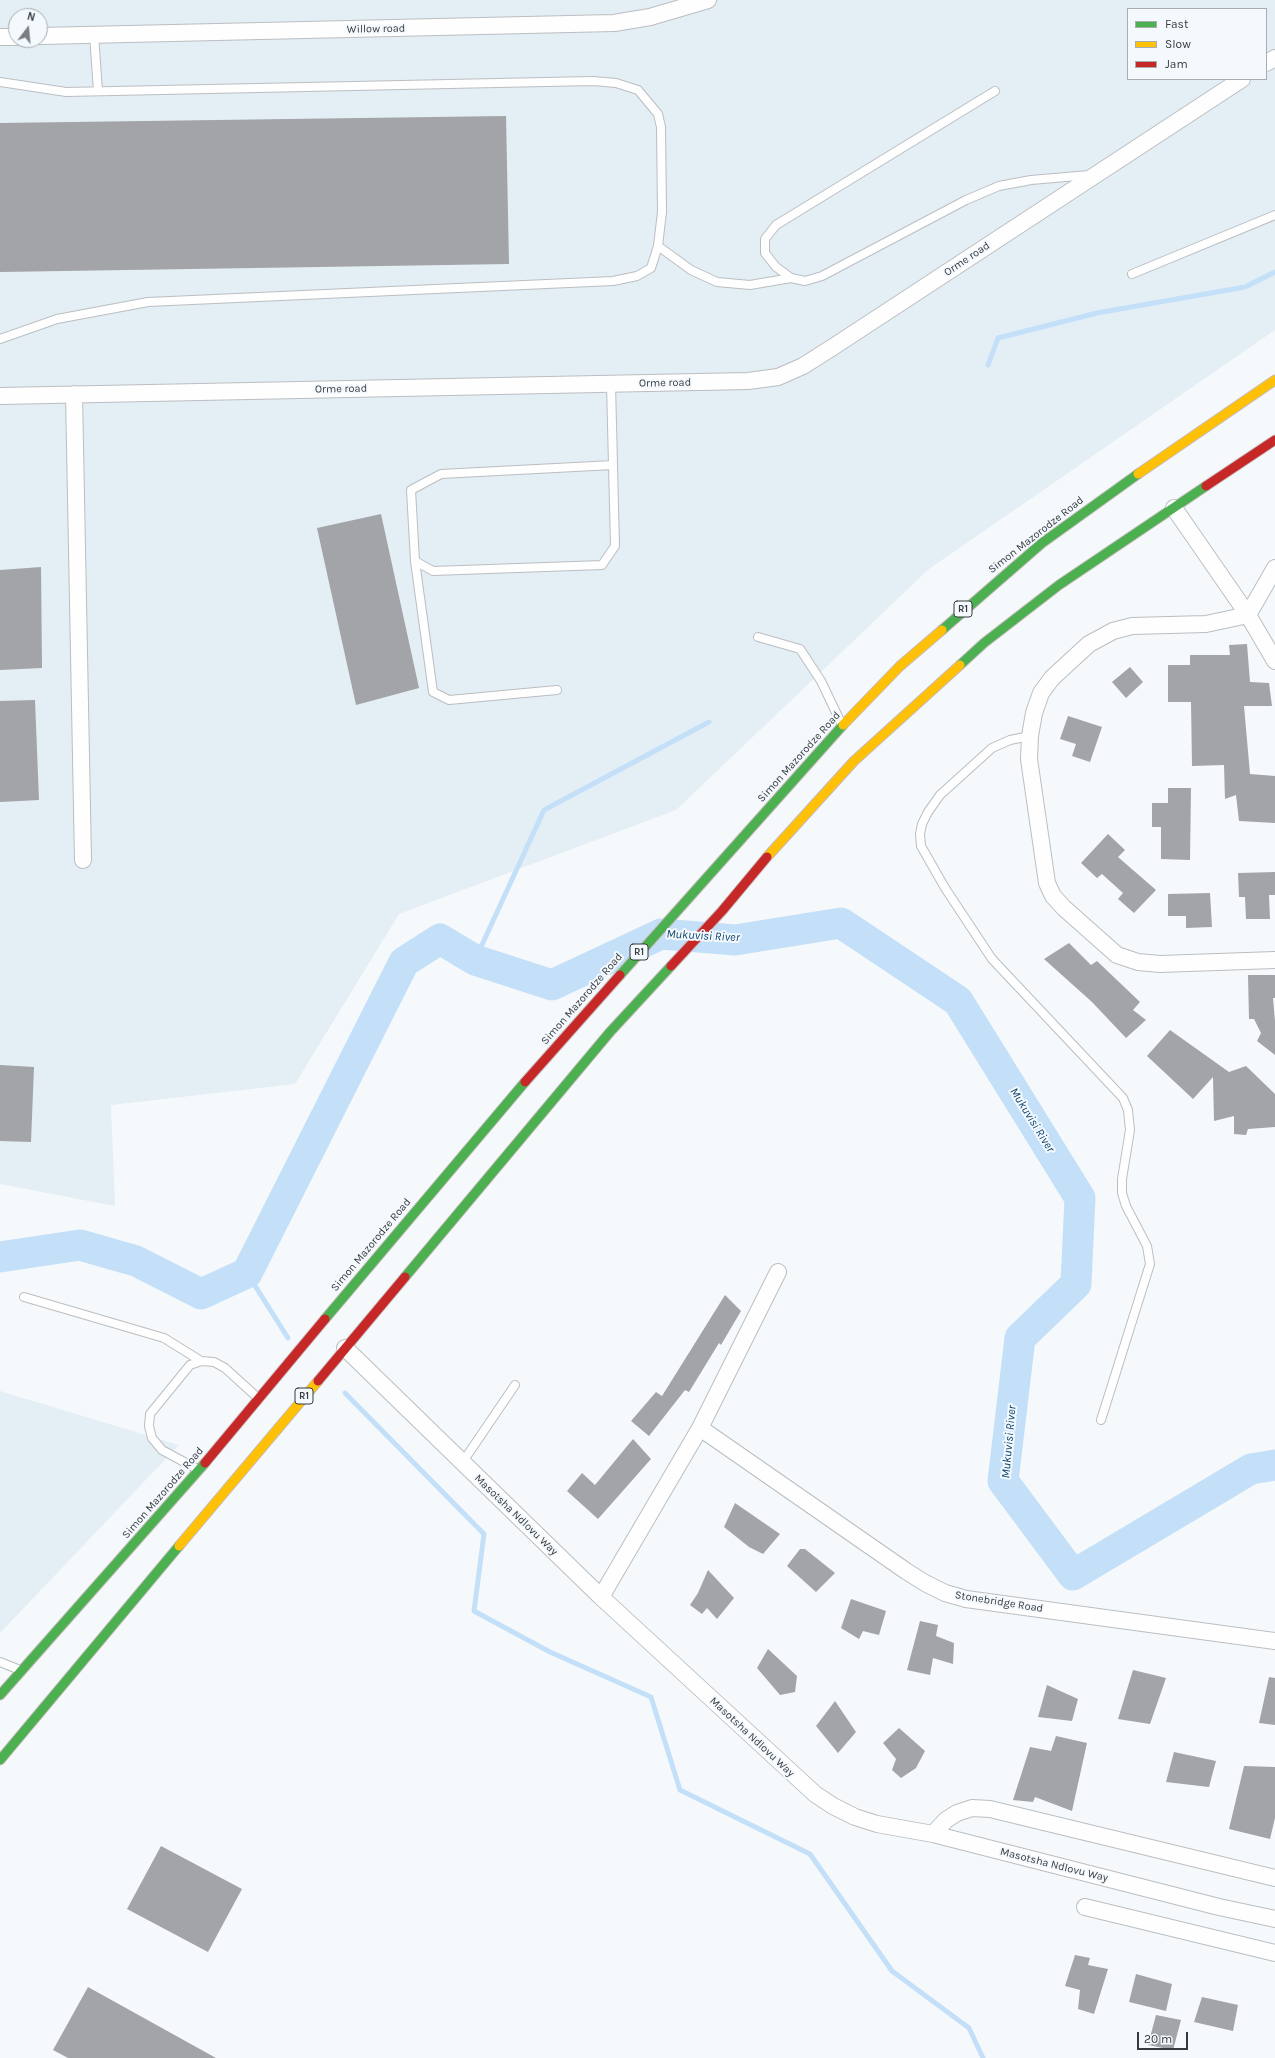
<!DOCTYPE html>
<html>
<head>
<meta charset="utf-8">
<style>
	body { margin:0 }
	#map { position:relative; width:1275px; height:2058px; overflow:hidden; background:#f6f9fc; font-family:Karla,sans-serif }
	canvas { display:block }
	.legend { position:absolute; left:1127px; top:8px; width:140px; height:72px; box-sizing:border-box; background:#f4f9fe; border:1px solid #a8adb1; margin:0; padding:5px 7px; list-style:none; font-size:12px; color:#373b3e }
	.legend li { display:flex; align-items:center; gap:8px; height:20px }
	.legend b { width:20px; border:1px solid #a8adb1 }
	.north { position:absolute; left:8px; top:8px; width:40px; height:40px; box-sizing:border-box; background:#f4f9fe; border:1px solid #a8adb1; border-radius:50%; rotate:16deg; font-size:11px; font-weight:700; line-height:16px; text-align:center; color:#373b3e }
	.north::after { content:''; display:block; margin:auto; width:14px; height:18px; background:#7a7e80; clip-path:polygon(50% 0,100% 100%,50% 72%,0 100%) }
	.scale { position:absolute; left:1137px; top:2032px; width:51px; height:18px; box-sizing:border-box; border:2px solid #373b3e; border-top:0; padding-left:5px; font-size:12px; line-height:14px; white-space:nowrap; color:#373b3e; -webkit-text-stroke:3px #f4f9fe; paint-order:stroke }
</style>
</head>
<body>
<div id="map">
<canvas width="1275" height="2058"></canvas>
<ul class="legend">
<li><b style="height:5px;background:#4caf50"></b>Fast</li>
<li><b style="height:5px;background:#ffc107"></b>Slow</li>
<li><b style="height:5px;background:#c62828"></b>Jam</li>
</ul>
<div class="north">N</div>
<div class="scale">20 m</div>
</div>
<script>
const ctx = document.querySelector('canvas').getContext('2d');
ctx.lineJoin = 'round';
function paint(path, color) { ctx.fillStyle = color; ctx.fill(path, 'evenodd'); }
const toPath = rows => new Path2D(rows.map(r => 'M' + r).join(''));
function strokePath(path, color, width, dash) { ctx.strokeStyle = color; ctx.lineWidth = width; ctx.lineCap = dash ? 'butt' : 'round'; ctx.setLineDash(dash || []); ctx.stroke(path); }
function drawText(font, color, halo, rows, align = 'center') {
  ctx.font = font + ' Karla,sans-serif'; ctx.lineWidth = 4; ctx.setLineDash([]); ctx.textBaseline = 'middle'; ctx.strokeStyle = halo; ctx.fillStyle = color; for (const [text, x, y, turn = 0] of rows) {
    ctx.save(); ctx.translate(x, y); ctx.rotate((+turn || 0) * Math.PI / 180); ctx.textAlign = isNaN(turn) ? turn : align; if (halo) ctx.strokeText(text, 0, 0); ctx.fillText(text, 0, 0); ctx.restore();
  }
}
paint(toPath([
	[0,0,1275,0,1275,330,929,569,676,810,399,914,295,1084,111,1105,115,1206,0,1184],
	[1128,9,1266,9,1266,79,1128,79],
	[16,16,40,16,40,40,16,40],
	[0,1391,179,1445,0,1633]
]), '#e4eef5');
strokePath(toPath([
	[988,365,998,338,1097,313,1245,287,1275,272],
	[475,960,544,810,709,722],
	[247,1273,288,1338],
	[345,1393,484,1534,474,1611,550,1652,651,1697,680,1790,810,1854,892,1971,969,2028,983,2058]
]), '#c4e0f9', 5);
strokePath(toPath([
	[0,1257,80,1245,136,1261,201,1294,247,1273,404,962,440,939,475,960,552,985,661,934,735,940,841,923,958,1001,1080,1198,1076,1284,1020,1338,1003,1481,1073,1575,1251,1469,1275,1465]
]), '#c4e0f9', 31);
paint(toPath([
	[506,116,509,264,0,272,0,123],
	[381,514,419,688,356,705,317,528],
	[41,567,42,668,0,670,0,570],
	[1247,644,1250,682,1269,683,1272,706,1244,706,1250,774,1275,776,1275,823,1239,821,1236,795,1225,799,1224,765,1192,766,1191,702,1168,702,1168,665,1190,665,1190,655,1230,655,1229,645],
	[1130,667,1143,682,1126,698,1112,682],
	[35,700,39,800,0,802,0,701],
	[1068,716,1102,727,1090,762,1072,756,1076,744,1060,739],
	[1168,788,1191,788,1190,860,1161,859,1161,827,1152,827,1152,803,1168,803],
	[1108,834,1125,850,1118,857,1156,890,1134,913,1118,899,1123,893,1102,874,1097,878,1081,863],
	[1275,872,1275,895,1269,895,1270,919,1246,919,1245,897,1239,897,1238,873],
	[1210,893,1212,927,1186,928,1186,916,1168,916,1168,894],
	[1069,943,1091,965,1097,961,1140,1002,1133,1010,1146,1020,1126,1038,1092,1002,1044,959],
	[1248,975,1275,975,1275,998,1273,998,1275,1021,1275,1055,1257,1041,1261,1033,1254,1019,1249,1019],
	[1170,1030,1229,1072,1246,1066,1275,1094,1275,1127,1248,1129,1246,1135,1234,1134,1234,1116,1214,1121,1213,1077,1193,1099,1147,1056],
	[0,1065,34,1067,31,1142,0,1141],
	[725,1295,741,1311,721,1345,719,1343,689,1392,685,1390,649,1436,631,1421,656,1392,662,1396],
	[633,1439,651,1459,598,1519,567,1491,582,1473,595,1485],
	[735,1503,780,1534,763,1554,749,1547,724,1527],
	[800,1549,805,1549,835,1573,816,1592,787,1566],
	[708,1570,734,1598,717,1619,707,1608,702,1614,690,1605,698,1593],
	[851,1599,886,1611,879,1635,863,1631,859,1639,841,1628],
	[920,1621,938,1625,936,1636,954,1643,953,1664,933,1658,930,1675,907,1670],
	[768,1649,797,1676,795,1692,780,1695,757,1668],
	[1133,1670,1166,1678,1150,1724,1118,1719],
	[1269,1677,1275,1678,1275,1725,1259,1723],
	[1047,1685,1078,1699,1072,1721,1038,1717],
	[835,1701,856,1732,838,1753,816,1726],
	[899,1728,925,1751,916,1768,901,1778,892,1770,896,1759,883,1743],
	[1056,1736,1087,1743,1072,1811,1035,1797,1033,1802,1013,1800,1030,1747,1051,1751],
	[1174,1752,1216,1761,1209,1787,1166,1782],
	[1244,1766,1275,1767,1275,1818,1270,1839,1229,1829],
	[161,1846,242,1889,208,1952,127,1909],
	[1075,1955,1090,1958,1088,1965,1108,1969,1094,2014,1078,2009,1080,1990,1065,1986],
	[1136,1974,1172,1984,1166,2011,1129,2002],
	[88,1987,216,2058,68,2058,53,2050],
	[1202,1997,1238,2005,1233,2031,1194,2022],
	[1156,2015,1181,2020,1173,2050,1148,2045]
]), '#a2a4a7');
const lane = toPath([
	[94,35,98,91],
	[0,82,66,92,593,81,616,83,638,90,658,114,661,127,662,212,658,246,651,268,637,276,613,281,148,302,57,319,0,339],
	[995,91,776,225,765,239,765,253,776,267,791,278,805,281,822,276,966,200,999,186,1031,180,1089,175],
	[658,246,691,270,717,282,750,285,791,278],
	[1132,274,1275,215],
	[611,384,615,546,602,565,433,571,415,561,411,490,441,474,613,465],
	[415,561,433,692,449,700,557,690],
	[758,637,800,649,821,681,842,725],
	[1030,736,1010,740,992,748,940,795,928,812,922,824,920,834,921,846,945,888,992,959,1123,1098,1128,1110,1130,1130,1122,1179,1122,1193,1126,1206,1147,1246,1150,1264,1101,1420],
	[24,1297,164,1338,201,1361],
	[462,1463,515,1385],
	[199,1470,162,1450,152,1438,149,1426,150,1414,190,1365,201,1361,214,1362,225,1368,258,1398],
	[0,1662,20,1670]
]);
const street = toPath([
	[40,36,614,23,650,17,708,0],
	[0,37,16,37],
	[1266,63,1275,58],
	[74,394,83,860],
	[0,396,748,381,778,377,803,366,833,347,1242,79],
	[1174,508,1248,615,1275,661],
	[1275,568,1248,615,1206,624,1132,626,1113,631,1089,644,1052,678,1041,693,1034,713,1030,736,1029,759,1047,883,1053,896,1064,908,1117,955,1138,962,1160,964,1275,960],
	[345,1348,601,1597,815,1794,833,1806,855,1817,877,1824,933,1834,1219,1907,1275,1919],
	[700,1428,906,1571,925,1583,945,1593,966,1599,1275,1641],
	[601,1597,700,1428,778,1272],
	[933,1834,946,1820,957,1813,972,1808,990,1809,1275,1878],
	[1085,1907,1275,1953]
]);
const fast = toPath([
	[942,630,1042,543,1138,474],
	[960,665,984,643,1059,585,1206,486],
	[620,975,843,725],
	[405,1277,610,1032,671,966],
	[325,1319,525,1082],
	[0,1695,205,1463],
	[0,1760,179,1546]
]);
const slow = toPath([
	[1138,474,1275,380],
	[843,725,900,666,942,630],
	[767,857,854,761,960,665],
	[179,1546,318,1381]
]);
const jam = toPath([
	[1206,486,1275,440],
	[671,966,722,911,767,857],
	[525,1082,620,975],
	[318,1381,405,1277],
	[205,1463,325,1319]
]);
strokePath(lane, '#bbbec0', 10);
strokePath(street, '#bbbec0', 18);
strokePath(fast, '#c6bbbe', 11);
strokePath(slow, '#c6bbbe', 11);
strokePath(jam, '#c6bbbe', 11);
strokePath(lane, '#fefeff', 8);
strokePath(street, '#fefeff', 16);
strokePath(fast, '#4caf50', 9);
strokePath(slow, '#ffc107', 9);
strokePath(jam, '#c62828', 9);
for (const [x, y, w] of [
	[963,609,18],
	[639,952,18],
	[304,1396,18]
]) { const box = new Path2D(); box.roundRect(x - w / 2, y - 8, w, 16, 3); ctx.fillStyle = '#f4f9fe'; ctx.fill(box); strokePath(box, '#373b3e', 1); }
drawText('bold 10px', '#373b3e', null, [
	["R1",963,609],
	["R1",639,952],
	["R1",304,1396]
]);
drawText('11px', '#373b3e', '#f4f9fe', [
	["Willow road",376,29,-1],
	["Orme road",967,259,-34],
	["Orme road",665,383,-1],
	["Orme road",341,389,-1],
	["Simon Mazorodze Road",1036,535,-38],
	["Simon Mazorodze Road",799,757,-48],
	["Simon Mazorodze Road",582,999,-49],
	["Simon Mazorodze Road",371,1245,-50],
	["Simon Mazorodze Road",163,1493,-49],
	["Masotsha Ndlovu Way",516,1515,44],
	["Stonebridge Road",999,1602,9],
	["Masotsha Ndlovu Way",752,1737,43],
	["Masotsha Ndlovu Way",1054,1865,14]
]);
drawText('italic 12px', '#0d446c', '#f4f9fe', [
	["Mukuvisi River",703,936,3],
	["Mukuvisi River",1032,1120,58],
	["Mukuvisi River",1009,1442,-85]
]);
</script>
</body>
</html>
